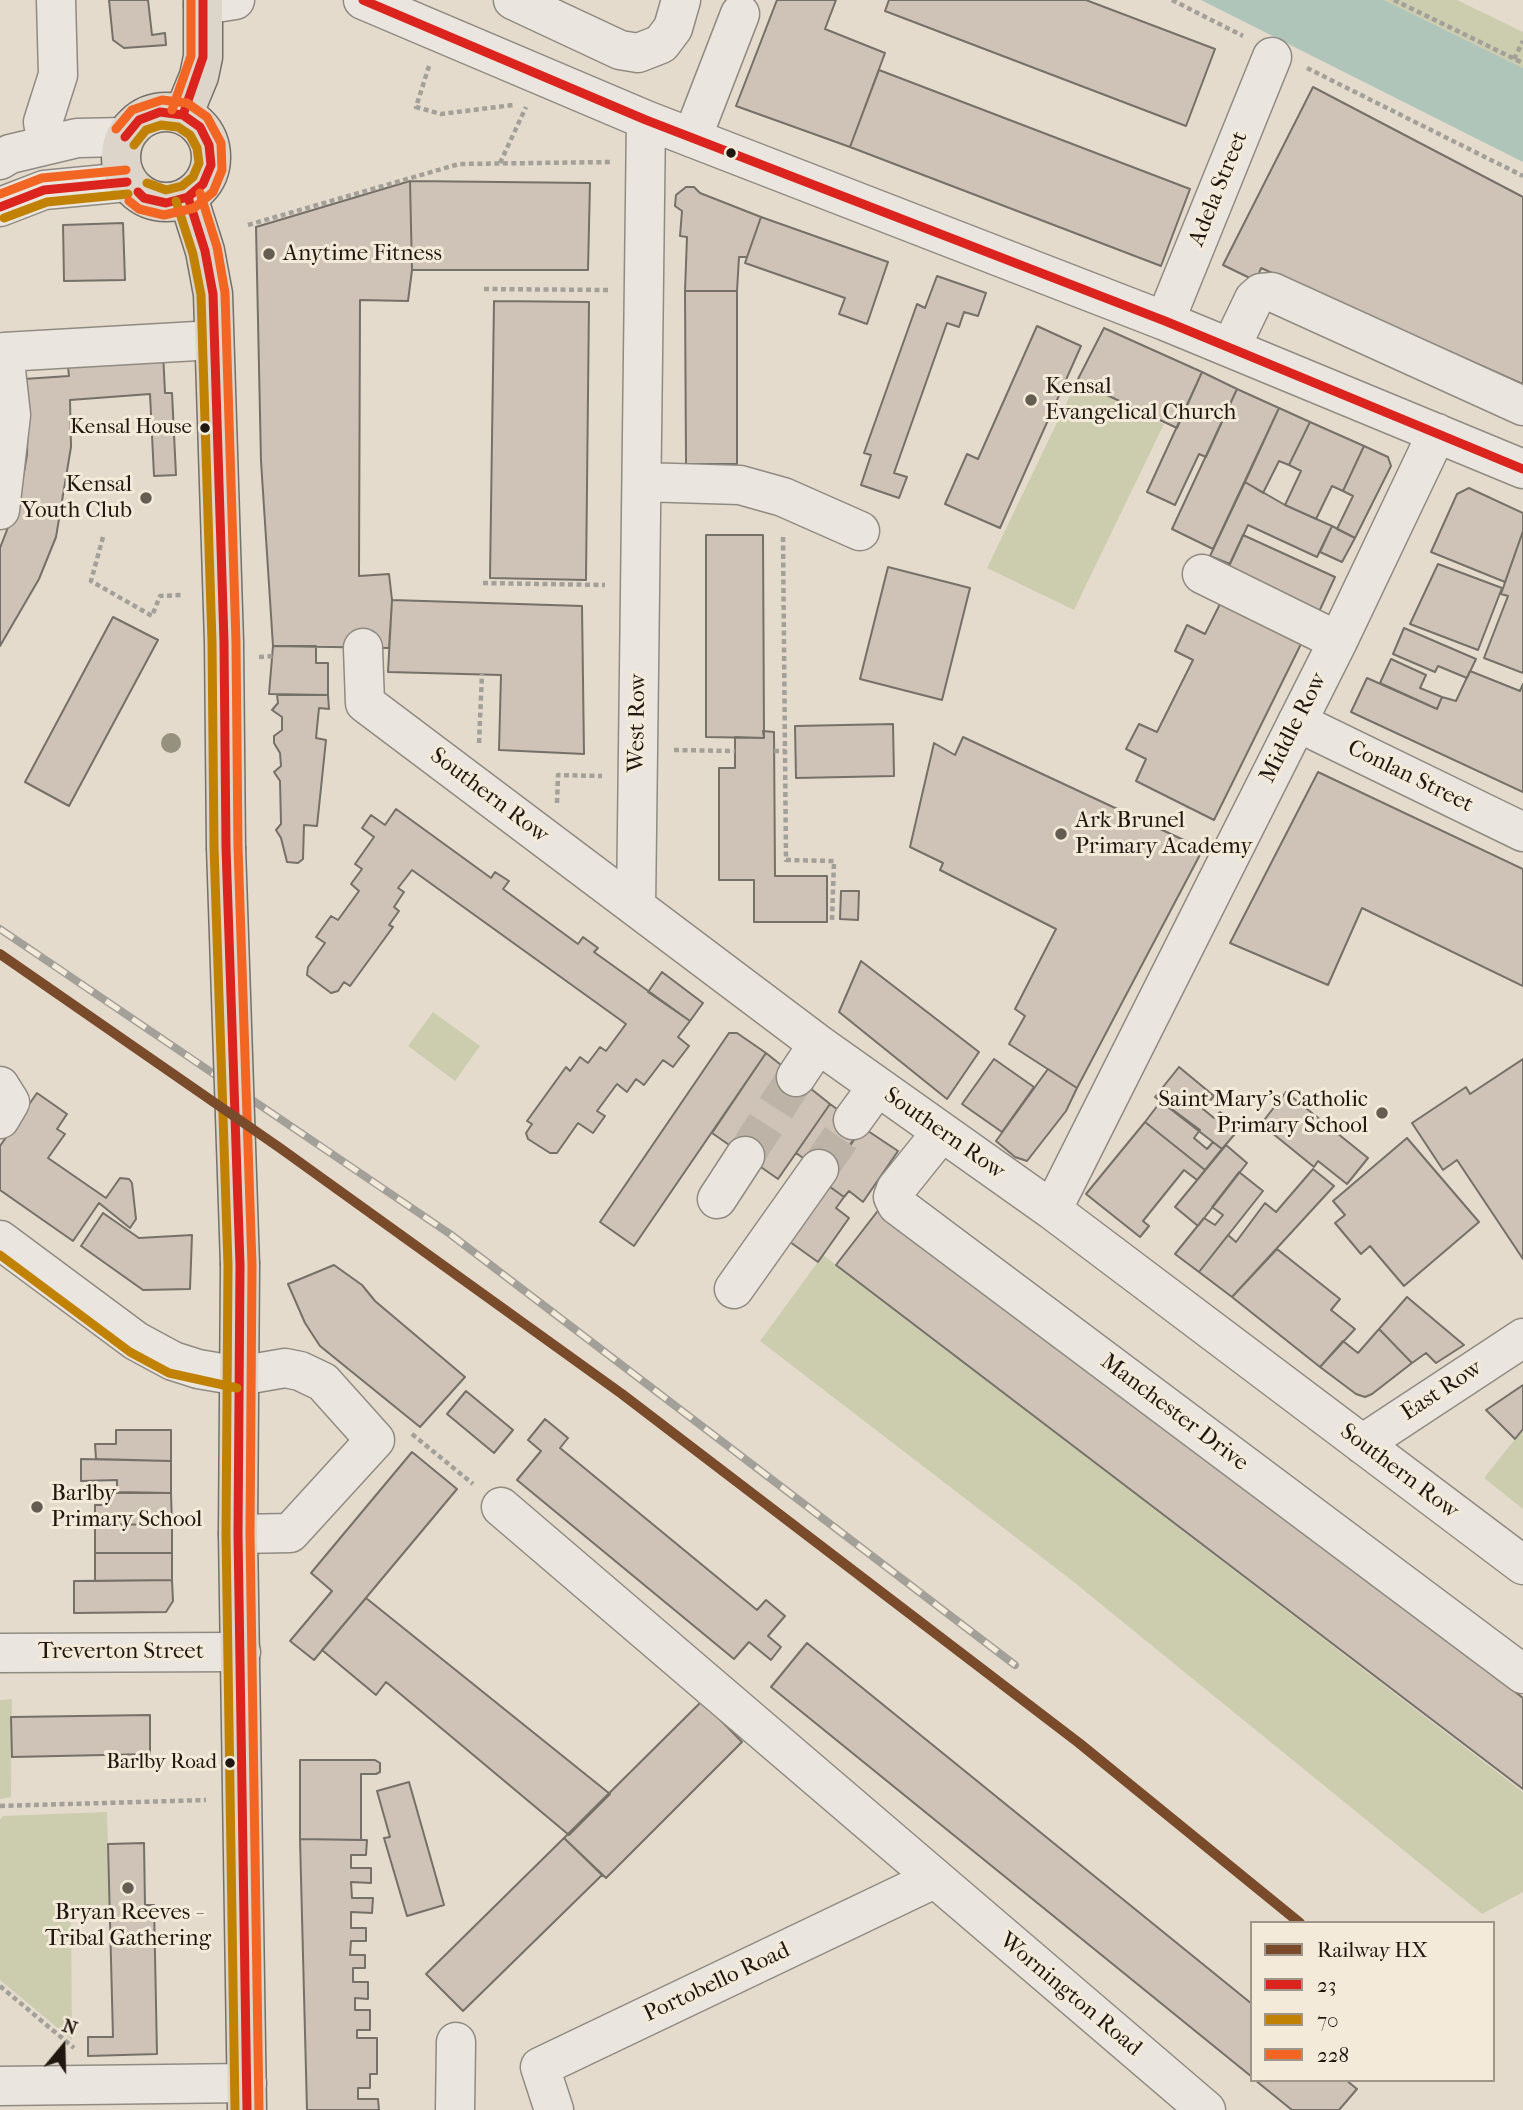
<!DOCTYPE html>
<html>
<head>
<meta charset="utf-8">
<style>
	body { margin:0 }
	#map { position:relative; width:1523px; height:2110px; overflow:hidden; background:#e4dbcd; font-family:"IM FELL French Canon",serif }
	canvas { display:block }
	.legend { position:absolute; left:1250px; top:1921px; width:245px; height:161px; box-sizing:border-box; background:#f3ead9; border:2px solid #9f9689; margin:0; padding:9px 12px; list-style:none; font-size:21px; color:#201810 }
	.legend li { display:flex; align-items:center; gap:14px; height:35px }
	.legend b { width:35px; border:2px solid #9f9689 }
	.north { position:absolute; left:28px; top:2012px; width:70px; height:70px; -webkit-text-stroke:5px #f3ead9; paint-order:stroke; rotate:19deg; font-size:19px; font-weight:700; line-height:28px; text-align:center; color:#201810 }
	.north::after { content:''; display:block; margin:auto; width:24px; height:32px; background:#201810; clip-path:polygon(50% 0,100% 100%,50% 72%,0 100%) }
</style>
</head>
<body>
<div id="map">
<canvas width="1523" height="2110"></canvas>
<ul class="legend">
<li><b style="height:9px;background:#7a4b2a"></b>Railway HX</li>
<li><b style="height:9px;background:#dc241f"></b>23</li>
<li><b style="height:9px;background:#c18204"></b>70</li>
<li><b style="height:9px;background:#f26522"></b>228</li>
</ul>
<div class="north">N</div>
</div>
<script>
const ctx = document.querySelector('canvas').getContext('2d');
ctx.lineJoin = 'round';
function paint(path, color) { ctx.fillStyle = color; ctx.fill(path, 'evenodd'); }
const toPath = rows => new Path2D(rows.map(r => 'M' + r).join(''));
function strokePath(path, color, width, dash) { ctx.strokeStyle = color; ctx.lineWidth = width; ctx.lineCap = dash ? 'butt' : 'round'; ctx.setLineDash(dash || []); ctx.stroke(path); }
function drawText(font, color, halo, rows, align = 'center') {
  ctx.font = font + ' "IM FELL French Canon",serif'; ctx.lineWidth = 6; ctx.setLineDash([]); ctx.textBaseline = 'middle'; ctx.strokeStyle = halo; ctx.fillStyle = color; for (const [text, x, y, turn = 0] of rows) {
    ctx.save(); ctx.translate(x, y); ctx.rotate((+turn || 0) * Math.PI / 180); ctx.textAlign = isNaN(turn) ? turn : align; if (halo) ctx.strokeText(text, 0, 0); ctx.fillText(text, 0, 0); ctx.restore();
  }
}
paint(toPath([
	[1384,0,1457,0,1523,32,1523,68],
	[1077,381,1164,424,1074,610,987,568],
	[433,1012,480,1046,455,1081,408,1046],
	[823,1255,1523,1792,1523,1892,1482,1914,1070,1579,760,1341],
	[1523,1429,1523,1509,1484,1478],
	[12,1699,11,1797,0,1799,0,1700],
	[107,1812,110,1905,71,1906,72,2040,0,1980,0,1820,3,1816]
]), '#cccdae');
paint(toPath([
	[1201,0,1384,0,1523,68,1523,162]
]), '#b0c5b9');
const building = toPath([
	[109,0,148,0,152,35,165,33,166,45,124,48,113,40,109,0],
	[777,0,836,0,825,29,885,53,850,147,736,106,777,0],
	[889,0,1086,0,1215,49,1186,126,885,11,889,0],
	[879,70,1190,189,1161,266,850,147,879,70],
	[1313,87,1523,197,1523,384,1261,268,1256,281,1223,265,1313,87],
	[410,181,412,270,408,301,360,300,359,576,389,574,392,600,389,648,273,646,261,461,256,227,410,181],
	[410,181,590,183,588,270,412,270,410,181],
	[686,187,694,187,700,193,761,217,747,257,739,257,737,291,685,291,687,237,680,236,682,211,675,206,676,195,686,187],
	[761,217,888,262,867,324,839,314,845,298,745,263,761,217],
	[123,223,125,280,64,281,63,225,123,223],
	[937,276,986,293,978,316,964,312,959,327,947,323,894,473,907,477,899,498,861,485,871,455,864,453,917,304,925,308,937,276],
	[685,291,737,291,737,464,686,464,685,291],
	[494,301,589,302,586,580,490,578,494,301],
	[1037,326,1081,346,1000,528,945,504,967,454,978,459,1037,326],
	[1104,328,1202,372,1177,428,1077,381,1104,328],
	[163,352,165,393,172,393,176,475,154,476,150,394,70,400,71,447,56,537,39,579,0,646,0,548,19,499,27,455,28,403,24,379,69,376,67,358,163,352],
	[1202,372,1237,389,1206,457,1199,454,1175,505,1147,492,1202,372],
	[1237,389,1279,408,1213,549,1172,529,1237,389],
	[1279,408,1310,422,1289,465,1279,461,1263,493,1245,482,1279,408],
	[1310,422,1364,446,1343,491,1332,486,1316,519,1285,505,1301,471,1289,465,1310,422],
	[1364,446,1388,457,1391,466,1355,538,1337,529,1353,496,1343,491,1364,446],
	[1245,482,1285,505,1332,526,1317,557,1248,525,1230,564,1210,556,1245,482],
	[1469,488,1523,513,1523,531,1505,582,1431,552,1457,494,1469,488],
	[1332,526,1355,538,1342,562,1320,552,1332,526],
	[1523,531,1523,673,1484,658,1508,596,1501,594,1523,531],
	[706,535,763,535,764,738,706,737,706,535],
	[1243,535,1335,577,1318,614,1226,572,1243,535],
	[1438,564,1502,588,1478,650,1410,624,1438,564],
	[888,567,970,588,942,700,860,679,888,567],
	[392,600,582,606,584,754,499,750,501,675,388,672,392,600],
	[1220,604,1301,644,1214,820,1136,781,1146,759,1126,749,1139,724,1157,732,1193,660,1175,651,1187,625,1205,634,1220,604],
	[113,617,158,640,69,806,25,782,113,617],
	[1404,628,1476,659,1467,678,1438,666,1435,672,1393,654,1404,628],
	[273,646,316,646,316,663,328,663,328,695,269,694,273,646],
	[1391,659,1426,675,1420,688,1442,697,1437,709,1380,683,1391,659],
	[1470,671,1520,691,1523,684,1523,792,1351,712,1367,678,1437,709,1442,697,1456,701,1470,671],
	[277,695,328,695,329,709,319,708,316,738,326,740,317,826,304,825,303,859,298,863,287,862,281,838,276,830,281,824,280,781,274,772,281,766,280,753,274,743,274,736,282,730,282,717,272,710,278,703,277,695],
	[893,724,894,776,796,778,795,726,893,724],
	[763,731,774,732,775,876,827,876,827,922,754,922,754,880,719,880,719,768,735,768,735,737,764,738,763,731],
	[963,737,1203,849,1077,1088,1009,1044,1025,1016,1015,1009,1056,929,940,870,943,863,910,847,934,743,955,755,963,737],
	[1318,772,1523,869,1523,986,1362,908,1328,985,1230,943,1318,772],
	[396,809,491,878,495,872,509,881,503,889,578,944,583,937,598,948,594,952,690,1021,678,1037,689,1046,673,1067,663,1060,644,1085,636,1079,627,1092,617,1084,597,1111,605,1116,593,1133,578,1123,557,1153,550,1153,528,1139,526,1133,532,1124,527,1121,566,1067,570,1071,580,1057,588,1063,600,1047,606,1051,626,1024,412,870,398,888,404,892,394,907,399,911,389,925,393,927,350,986,344,982,338,991,331,993,307,975,308,967,325,943,316,937,331,916,338,920,359,891,351,884,362,869,355,864,374,837,362,828,371,815,385,825,396,809],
	[841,891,859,891,858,920,840,919,841,891],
	[861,961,979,1052,947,1099,839,1012,861,961],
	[662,972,703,1003,690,1021,648,992,662,972],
	[729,1033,737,1033,766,1053,634,1246,600,1222,729,1033],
	[766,1053,830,1104,778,1179,712,1133,766,1053],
	[994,1059,1034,1087,1002,1132,962,1104,994,1059],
	[1523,1059,1523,1259,1457,1160,1443,1170,1412,1123,1466,1087,1470,1094,1523,1059],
	[1179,1067,1214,1096,1203,1109,1214,1118,1220,1112,1240,1128,1222,1149,1155,1097,1179,1067],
	[1048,1069,1077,1088,1066,1111,1027,1161,1015,1157,996,1141,1048,1069],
	[1286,1092,1368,1158,1347,1184,1318,1161,1314,1167,1261,1124,1286,1092],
	[37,1093,67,1114,57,1129,65,1134,48,1158,106,1198,120,1178,129,1179,132,1183,136,1219,130,1228,99,1203,73,1241,0,1190,0,1146,37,1093],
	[1161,1101,1200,1130,1194,1138,1207,1149,1213,1142,1222,1149,1205,1170,1145,1122,1161,1101],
	[830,1104,862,1127,829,1176,796,1153,830,1104],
	[1145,1122,1205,1170,1197,1180,1184,1170,1143,1221,1149,1226,1140,1237,1086,1194,1145,1122],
	[862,1127,898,1151,863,1202,849,1191,844,1197,826,1184,862,1127],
	[1407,1138,1479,1222,1404,1286,1370,1246,1361,1254,1335,1223,1345,1215,1333,1201,1407,1138],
	[1226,1145,1247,1163,1198,1226,1175,1207,1226,1145],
	[1313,1169,1334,1186,1232,1297,1199,1272,1228,1235,1236,1242,1265,1203,1276,1212,1313,1169],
	[1239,1172,1263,1191,1199,1272,1175,1254,1204,1218,1215,1225,1223,1215,1212,1207,1239,1172],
	[826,1184,844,1197,836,1208,849,1218,818,1262,783,1237,826,1184],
	[880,1208,1523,1698,1523,1789,836,1265,880,1208],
	[103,1213,139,1238,192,1235,190,1289,143,1290,81,1246,103,1213],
	[1277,1249,1340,1299,1331,1310,1355,1329,1320,1367,1232,1297,1277,1249],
	[334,1265,362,1285,375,1301,465,1377,420,1427,320,1346,305,1323,288,1284,334,1265],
	[1407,1297,1464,1345,1436,1363,1426,1353,1412,1363,1379,1329,1407,1297],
	[1379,1329,1412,1363,1372,1394,1365,1397,1356,1394,1320,1367,1343,1341,1358,1353,1379,1329],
	[1523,1385,1523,1429,1515,1439,1486,1410,1523,1385],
	[466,1391,513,1430,494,1453,447,1414,466,1391],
	[545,1419,568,1438,560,1448,757,1610,766,1600,785,1616,768,1636,781,1647,771,1660,749,1642,734,1659,517,1480,541,1451,528,1440,545,1419],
	[116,1430,171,1430,171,1461,96,1459,95,1444,116,1444,116,1430],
	[412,1452,457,1489,314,1660,290,1641,332,1591,311,1573,412,1452],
	[81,1459,171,1461,171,1493,117,1492,117,1480,81,1481,81,1459],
	[110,1493,171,1493,172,1525,95,1524,95,1505,110,1505,110,1493],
	[95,1524,172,1525,172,1553,95,1553,95,1524],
	[95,1553,172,1553,172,1580,95,1581,95,1553],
	[172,1580,173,1601,166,1612,74,1613,74,1581,172,1580],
	[366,1598,610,1794,569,1835,386,1682,376,1695,322,1650,366,1598],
	[807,1643,1252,2004,1252,2077,771,1687,807,1643],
	[702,1701,742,1742,606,1878,564,1838,702,1701],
	[150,1715,150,1754,12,1757,11,1717,150,1715],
	[300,1760,375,1760,380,1763,380,1772,376,1774,361,1774,361,1840,300,1839,300,1760],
	[409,1782,444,1905,407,1916,384,1838,390,1837,377,1791,409,1782],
	[564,1838,602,1875,463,2011,426,1974,564,1838],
	[300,1839,367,1840,366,1855,351,1855,351,1868,371,1868,371,1883,351,1882,352,1898,373,1898,372,1913,351,1912,351,1928,366,1928,366,1941,351,1941,350,1955,365,1955,365,1968,353,1968,353,1982,368,1982,368,1999,355,1998,355,2010,370,2010,370,2030,357,2030,357,2038,377,2038,377,2074,370,2074,370,2088,358,2088,358,2099,378,2099,379,2110,307,2110,300,1839],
	[144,1843,145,1905,154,1905,157,2054,88,2056,88,2037,113,2037,108,1844,144,1843],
	[1255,2080,1346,2080,1357,2089,1339,2110,1292,2110,1255,2080]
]);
paint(building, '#cfc2b7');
strokePath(building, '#757068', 2);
strokePath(toPath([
	[745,1156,796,1077],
	[819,1169,853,1120]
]), '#bdb4a7', 38, [38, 19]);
const minor = toPath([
	[363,0,646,120,1165,321,1523,469],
	[513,0,620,50,638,53,661,44,673,28,681,0],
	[203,5,235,0],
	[692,138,740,14],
	[47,144,43,122,58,75,56,0],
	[0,160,10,154,77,138,125,137],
	[0,207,44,190,127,182],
	[1165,321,1272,57],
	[1231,347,1254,299,1261,293,1272,292,1523,406],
	[642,482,740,485,783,497,860,531],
	[0,510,11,415,4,352,214,340],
	[1202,574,1338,641],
	[363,648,365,703,818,1044,1052,1210,1523,1565],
	[1297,722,1523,832],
	[636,907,646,120],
	[796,1077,818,1044],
	[0,1086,10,1102,0,1119],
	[853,1120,877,1087],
	[941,1133,896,1189,893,1197,897,1205,1523,1674],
	[717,1199,745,1156],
	[1052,1210,1338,641,1437,433],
	[0,1240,136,1341,173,1361,198,1369,239,1376,285,1368,300,1371,323,1382,375,1440,290,1533,238,1534],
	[734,1289,819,1169],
	[1362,1444,1523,1338],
	[501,1507,1206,2110],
	[0,1653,241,1652],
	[0,2086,247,2083],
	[455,2110,456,2042],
	[554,2110,540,2067,934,1879]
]);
const major = toPath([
	'121 157a45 45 0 1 1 90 0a45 45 0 1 1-90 0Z',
	[183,115,199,76,203,57,203,0],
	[188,197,205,251,213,294,224,642,226,847],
	[240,1265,238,1534,247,2110]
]);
strokePath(minor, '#908b82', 41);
strokePath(major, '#757068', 41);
strokePath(toPath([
	[1172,0,1243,36],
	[1394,0,1523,63],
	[1514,59,1523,41],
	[429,66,416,107,441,114,513,105],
	[1307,68,1523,176],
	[500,163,526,107],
	[248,225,459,164,611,162],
	[484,289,609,290],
	[103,537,91,581,152,616,160,596,183,595],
	[783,537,786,860,834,861,832,920],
	[483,583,605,585],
	[259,657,273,656],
	[479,743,482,674],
	[674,750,735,751],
	[774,751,785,751],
	[557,803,558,775,602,776],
	[412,1434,473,1484],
	[0,1806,206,1800],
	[0,1986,74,2048]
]), '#a3a099', 4.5, [5, 3.5]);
strokePath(minor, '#eae5de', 38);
strokePath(major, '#ddd5c9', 38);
const rail = toPath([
	[0,929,450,1234,1015,1665]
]);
strokePath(rail, '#a3a099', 8);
strokePath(rail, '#f3ead9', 5, [16]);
const majorBridge = toPath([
	[226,847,240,1265]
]);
strokePath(majorBridge, '#757068', 41, []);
strokePath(majorBridge, '#ddd5c9', 38);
strokePath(toPath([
	[363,0,646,120,1165,321,1523,469],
	[183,115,203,57,203,0],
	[125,137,139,120,160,112,183,115,200,127,209,145,211,165,203,184,188,197,166,203,144,198,138,192],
	[188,197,205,251,213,294,224,642,226,847,240,1265,238,1534,247,2110],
	[0,207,44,190,127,182]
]), '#dc241f', 9);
strokePath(toPath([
	[134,145,146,130,161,125,178,127,190,135,197,148,199,163,193,177,182,186,166,190,147,183],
	[176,201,193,254,201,295,212,642,214,847,228,1265,226,1534,235,2110],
	[4,218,47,202,128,194],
	[0,1255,130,1352,169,1373,237,1388]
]), '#c18204', 9);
strokePath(toPath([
	[172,110,191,56,191,0],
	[116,129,132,110,162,100,187,103,207,117,221,143,222,170,213,192,194,208,164,215,139,209,129,201],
	[200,193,217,247,225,293,236,642,238,847,252,1265,250,1534,259,2110],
	[0,194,42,178,126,170]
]), '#f26522', 9);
strokePath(toPath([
	[0,954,280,1148,622,1394,1079,1743,1300,1923]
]), '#7a4b2a', 10);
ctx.fillStyle = '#96907e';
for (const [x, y] of [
	[171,743]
]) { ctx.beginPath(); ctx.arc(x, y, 10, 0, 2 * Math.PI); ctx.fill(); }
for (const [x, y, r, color] of [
	[731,153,6,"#201810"],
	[269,254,7,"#655c52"],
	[1031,400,7,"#655c52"],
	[205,428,6,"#201810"],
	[146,498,7,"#655c52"],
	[1061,834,7,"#655c52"],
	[1382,1113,7,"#655c52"],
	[37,1507,7,"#655c52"],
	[230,1763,6,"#201810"],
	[128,1888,7,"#655c52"]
]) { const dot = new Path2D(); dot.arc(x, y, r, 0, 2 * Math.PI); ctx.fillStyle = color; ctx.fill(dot); strokePath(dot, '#f3ead9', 2.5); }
drawText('21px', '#201810', '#f3ead9', [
	["Kensal House",192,428],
	["Barlby Road",217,1763]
], 'right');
drawText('23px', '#201810', '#f3ead9', [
	["Adela Street",1219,189,-68],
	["West Row",638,723,-89],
	["Middle Row",1294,728,-63],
	["Conlan Street",1410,777,26],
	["Southern Row",489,796,37],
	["Southern Row",944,1134,35],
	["East Row",1442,1391,-33],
	["Manchester Drive",1174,1413,37],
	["Southern Row",1399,1472,37],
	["Treverton Street",121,1652],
	["Portobello Road",717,1983,-25],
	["Wornington Road",1070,1995,40]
]);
drawText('23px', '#201810', '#f3ead9', [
	["Anytime Fitness",283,254],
	["Kensal",1045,387],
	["Evangelical Church",1045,413],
	["Kensal",132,485,"right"],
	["Youth Club",132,511,"right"],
	["Ark Brunel",1075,821],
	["Primary Academy",1075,847],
	["Saint Mary's Catholic",1368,1100,"right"],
	["Primary School",1368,1126,"right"],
	["Barlby",51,1494],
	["Primary School",51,1520],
	["Bryan Reeves -",128,1913,"center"],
	["Tribal Gathering",128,1939,"center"]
], 'left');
</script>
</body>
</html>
